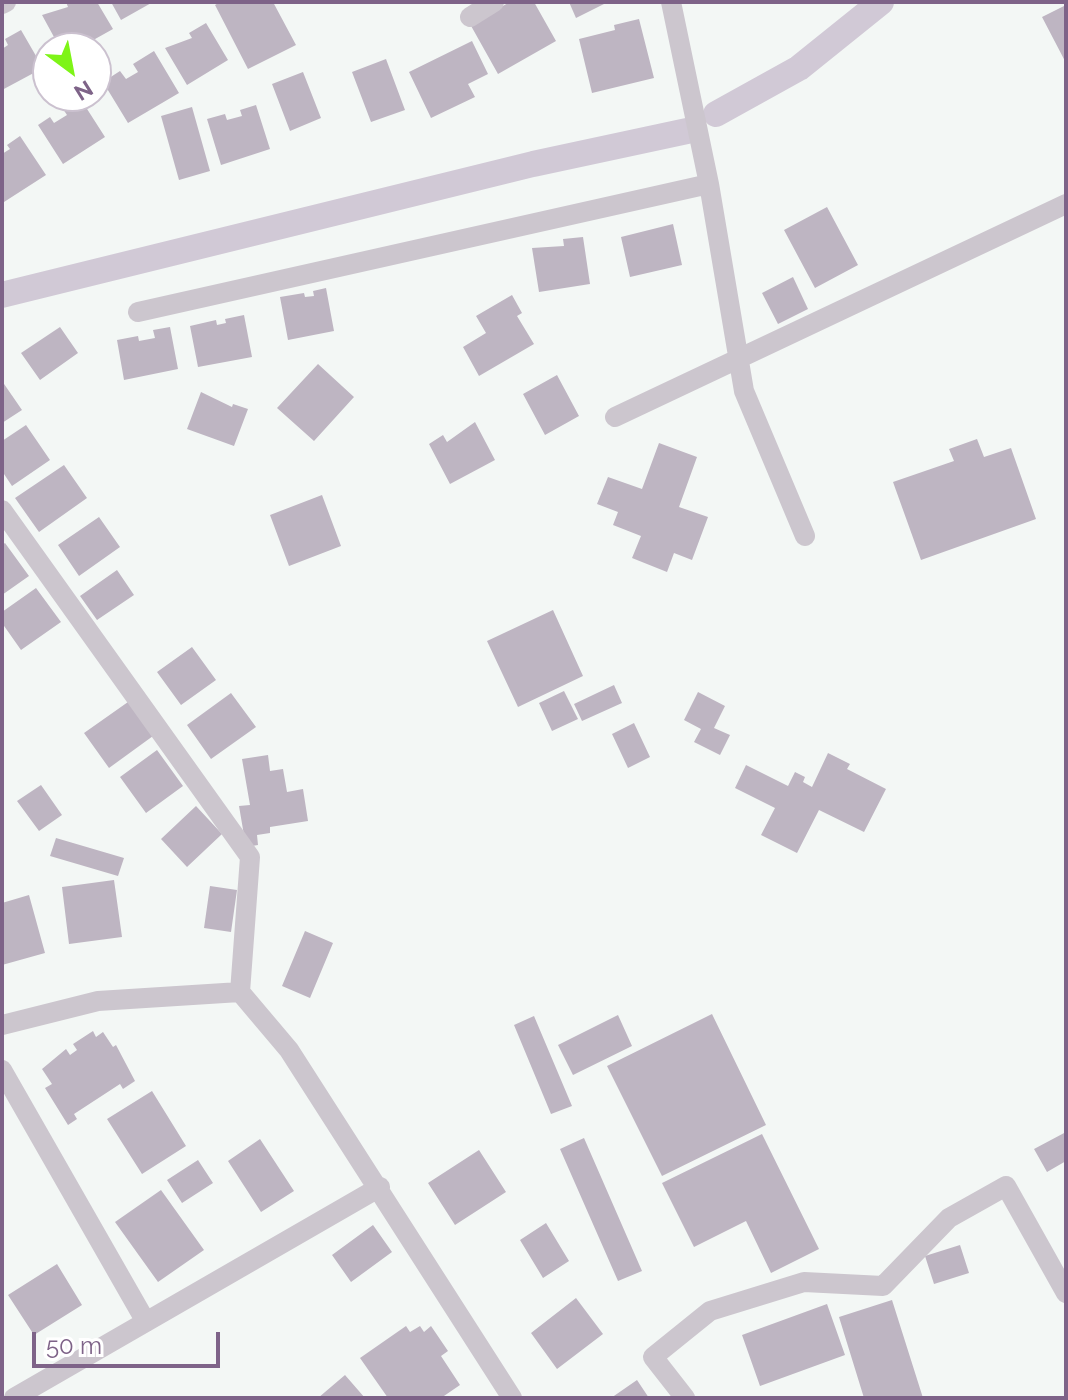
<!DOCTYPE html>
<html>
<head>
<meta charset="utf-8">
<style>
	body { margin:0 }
	#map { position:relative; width:1068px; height:1400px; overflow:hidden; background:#f3f7f5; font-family:Raleway,sans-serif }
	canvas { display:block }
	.frame { position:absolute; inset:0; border:4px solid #7e6388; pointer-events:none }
	.north { position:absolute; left:32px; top:32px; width:80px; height:80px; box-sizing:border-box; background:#fff; border:2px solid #cbc1cf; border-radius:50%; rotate:148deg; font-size:22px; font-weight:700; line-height:32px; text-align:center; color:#7e6388 }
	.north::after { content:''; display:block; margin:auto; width:28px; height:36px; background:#7ef417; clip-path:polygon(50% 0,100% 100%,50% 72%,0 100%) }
	.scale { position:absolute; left:32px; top:1332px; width:188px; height:36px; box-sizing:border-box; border:4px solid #7e6388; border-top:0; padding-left:10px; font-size:24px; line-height:28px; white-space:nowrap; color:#7e6388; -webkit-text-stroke:6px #fff; paint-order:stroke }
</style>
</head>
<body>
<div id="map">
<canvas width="1068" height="1400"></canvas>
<div class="frame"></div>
<div class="north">N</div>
<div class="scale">50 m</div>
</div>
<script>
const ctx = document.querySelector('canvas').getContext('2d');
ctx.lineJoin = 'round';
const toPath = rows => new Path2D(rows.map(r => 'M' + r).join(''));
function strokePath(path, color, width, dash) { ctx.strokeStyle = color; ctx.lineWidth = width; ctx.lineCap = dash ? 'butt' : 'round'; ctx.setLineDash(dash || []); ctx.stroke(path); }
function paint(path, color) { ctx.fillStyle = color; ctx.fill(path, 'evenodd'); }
strokePath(toPath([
	[716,114,799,68,881,2],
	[2,295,533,164,687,131]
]), '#d1c9d6', 26);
paint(toPath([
	[66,2,97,2,113,29,79,48,60,48,42,15,68,7],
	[111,2,153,2,121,20],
	[220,2,273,2,296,45,248,69,215,5],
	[510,2,534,2,556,41,498,74,470,24],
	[569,2,608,2,576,18],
	[1066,5,1066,63,1042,17],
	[639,19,654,78,592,93,579,39,615,30,614,25],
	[206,23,228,60,187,85,165,48,192,38,189,33],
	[21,30,43,68,2,90,2,49,8,45,5,39],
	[472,41,488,74,468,84,475,97,431,118,409,72],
	[154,51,179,93,128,123,103,82,120,71,126,79,138,72,133,64],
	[386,59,405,110,371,122,352,72],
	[303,72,321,118,290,131,272,84],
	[80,98,105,137,63,164,38,125,50,117,54,123,67,115,63,109],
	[256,105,270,149,221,165,207,119,225,114,227,120,242,116,240,110],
	[192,107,210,171,179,180,161,116],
	[20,136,46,175,4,202,2,154,10,149,7,145],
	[827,207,858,265,815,288,784,230],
	[673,224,682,265,630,277,621,237],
	[583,237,590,284,539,292,532,248,564,246,563,239],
	[793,277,808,309,778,324,762,293],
	[326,288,334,331,288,340,280,297,304,293,305,297,314,296,313,291],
	[512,295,522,313,517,316,534,344,479,376,463,347,486,333,476,316],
	[244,315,252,357,198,367,190,326,216,320,217,325,226,323,225,319],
	[60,327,78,353,40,380,21,353],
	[170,327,178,369,124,380,117,340,138,336,139,341,155,338,153,330],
	[318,364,354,397,314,441,277,408],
	[557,375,579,416,545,435,523,394],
	[2,381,22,410,2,423],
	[201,392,232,407,233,404,248,409,234,446,187,429],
	[475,422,495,460,450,484,429,444,443,435,447,442],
	[26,425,50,460,12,486,2,471,2,441],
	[977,439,984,457,1011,448,1036,519,921,560,893,482,954,461,949,449],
	[659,443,697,457,679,507,708,517,692,560,674,553,667,572,632,558,641,536,613,525,618,512,597,504,608,477,642,489],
	[64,465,87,498,39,532,15,498],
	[322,495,341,546,289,566,270,515],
	[99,517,120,547,79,576,58,545],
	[5,543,29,576,2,595,2,545],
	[117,570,134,595,97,620,80,596],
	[36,588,61,622,21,650,2,623,2,612],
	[553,610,583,676,518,707,487,641],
	[192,647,216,680,181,705,157,672],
	[614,685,622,703,582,721,574,704],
	[564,691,578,719,552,731,539,703],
	[698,692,725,706,714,728,730,735,720,755,694,742,701,729,684,720],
	[231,693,256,727,211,759,187,725],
	[128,702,153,736,109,768,84,733],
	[634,723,650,757,628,768,612,734],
	[157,750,183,786,146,813,120,777],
	[828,753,850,764,847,769,886,789,864,832,819,810,797,853,761,835,775,808,735,788,746,765,788,786,795,772,805,777,803,782,812,787],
	[268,755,270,771,283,769,287,792,303,789,308,821,270,827,270,833,257,835,258,845,246,847,239,806,250,805,242,759],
	[41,785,62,815,39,831,17,801],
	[196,806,222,834,187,867,161,839],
	[56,838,124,858,118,876,50,856],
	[114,880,122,937,69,944,62,887],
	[210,886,237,890,231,932,204,928],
	[29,895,45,953,2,965,2,903],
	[305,931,333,943,310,998,282,986],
	[712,1014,766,1125,662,1176,607,1066],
	[618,1015,632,1046,573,1075,558,1045],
	[534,1016,572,1106,551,1114,514,1025],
	[93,1031,96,1037,103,1032,113,1047,116,1045,135,1081,123,1089,120,1084,74,1114,77,1119,68,1125,45,1088,52,1084,42,1069,66,1049,70,1055,77,1050,73,1044],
	[152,1091,186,1146,142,1174,107,1119],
	[1066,1132,1066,1161,1047,1172,1034,1149],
	[762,1134,819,1249,771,1273,746,1221,694,1247,662,1183],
	[584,1138,642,1271,618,1281,560,1149],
	[260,1139,294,1191,261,1212,228,1161],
	[479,1150,506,1192,455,1225,428,1183],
	[198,1160,213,1183,182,1203,167,1180],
	[161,1190,204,1250,158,1282,115,1222],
	[546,1223,569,1261,543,1278,520,1240],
	[373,1225,392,1252,351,1282,332,1255],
	[960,1245,969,1273,934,1284,925,1256],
	[57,1264,82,1305,34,1335,8,1295],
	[576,1298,603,1334,557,1369,531,1333],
	[892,1300,923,1398,864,1398,839,1317],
	[827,1304,845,1355,760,1386,742,1335],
	[406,1326,410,1332,420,1326,424,1332,431,1326,448,1351,441,1356,460,1385,441,1398,388,1398,360,1358],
	[345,1375,365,1398,318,1398],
	[637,1380,649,1398,611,1398]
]), '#beb5c2');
strokePath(toPath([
	[671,2,709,184,744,391,805,536],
	[2,4,6,2],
	[470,17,494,2],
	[138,312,709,184],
	[615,417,1066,204],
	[2,510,250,857,240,992],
	[2,1025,98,1001,240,992,289,1050,512,1398],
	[2,1070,146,1322],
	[14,1398,380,1187],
	[685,1398,653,1357,710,1311,804,1282,883,1286,949,1218,1006,1186,1066,1293]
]), '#ccc6ce', 20);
</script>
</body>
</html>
